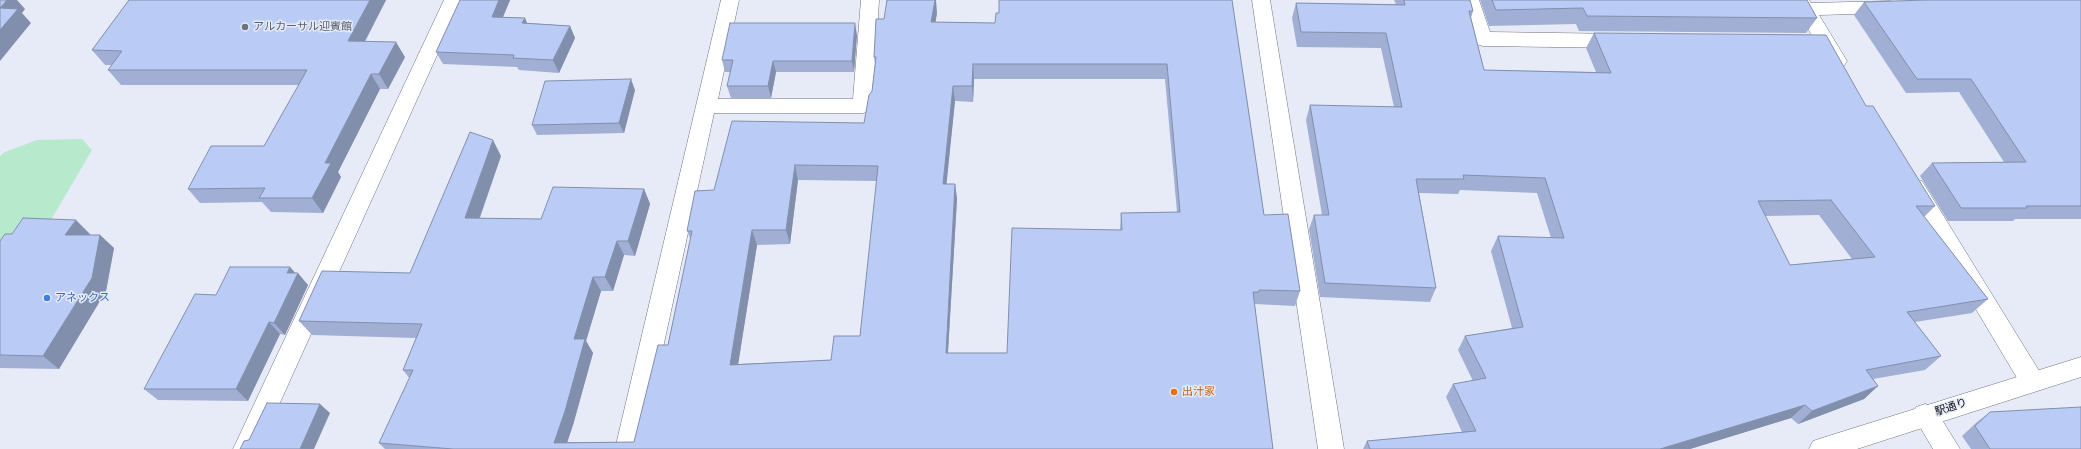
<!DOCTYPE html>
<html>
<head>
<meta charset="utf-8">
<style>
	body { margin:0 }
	canvas { display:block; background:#e6ebf7 }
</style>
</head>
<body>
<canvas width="2081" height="449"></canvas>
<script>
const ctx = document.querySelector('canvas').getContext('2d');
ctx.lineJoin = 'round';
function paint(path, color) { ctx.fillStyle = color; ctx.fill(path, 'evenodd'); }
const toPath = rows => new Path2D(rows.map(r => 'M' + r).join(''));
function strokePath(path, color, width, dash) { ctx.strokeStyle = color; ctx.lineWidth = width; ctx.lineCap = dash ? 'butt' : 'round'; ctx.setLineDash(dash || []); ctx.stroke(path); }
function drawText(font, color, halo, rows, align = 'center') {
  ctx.font = font + ' "Asap Condensed","Noto Sans JP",sans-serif'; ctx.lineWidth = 3; ctx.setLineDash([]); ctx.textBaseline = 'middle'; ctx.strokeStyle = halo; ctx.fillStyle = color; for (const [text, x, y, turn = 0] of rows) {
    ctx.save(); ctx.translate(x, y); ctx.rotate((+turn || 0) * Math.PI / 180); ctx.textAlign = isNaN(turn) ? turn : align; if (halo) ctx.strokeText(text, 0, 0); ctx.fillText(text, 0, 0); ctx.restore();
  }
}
paint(toPath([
	[82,139,92,150,51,220,0,267,0,156,5,152,37,140]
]), '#b7e9cc');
const minor = toPath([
	[444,0,462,0,259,449,233,449,444,0],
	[721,0,739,0,718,99,853,99,861,0,879,0,873,106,870,111,863,113,714,113,641,449,615,449,721,0],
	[1252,0,1270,0,1344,449,1318,449,1252,0],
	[1461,0,1479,0,1490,32,1621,34,1628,36,1631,41,1628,46,1621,48,1483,46,1476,44,1473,39,1461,0],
	[1791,0,1809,0,1811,3,1890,1,1897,3,1899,7,1897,11,1890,13,1819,15,1847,61,1844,66,1837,68,1830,66,1791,0],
	[1914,179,1922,181,2041,374,2044,381,2041,388,2032,392,2023,388,1903,187,1906,181,1914,179],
	[1925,404,1934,407,1960,449,1933,449,1913,415,1916,407,1925,404]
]);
const tertiary = toPath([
	[2081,357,2081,377,1857,449,1809,449,1813,441,1822,438,2081,357]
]);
strokePath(minor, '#6f737d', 1);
strokePath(tertiary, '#6f737d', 1);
paint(minor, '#fff');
paint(tertiary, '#fff');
paint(toPath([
	[129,0,386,0,365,42,405,57,388,89,380,89,338,172,341,177,323,213,271,212,262,202,200,203,188,189,264,146,299,85,121,85,108,70,112,65,105,65,92,50],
	[460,0,510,0,503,17,525,18,527,23,570,26,575,38,559,73,519,70,517,67,443,64,436,52],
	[1232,0,1264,215,1300,291,1295,306,1255,304,1255,306,1273,449,385,449,379,443,410,379,403,370,416,338,312,335,299,321,410,273,501,156,480,218,541,219,644,189,650,204,635,256,624,255,613,291,601,291,586,341,593,353,573,425,567,442,634,442,668,345,691,240,687,231,714,190,864,123,872,91,875,64,874,57,884,19,937,13,935,22,995,23],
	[974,79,1165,79,1177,212,1121,213,1120,230,1007,353,948,353,957,199,955,184,946,184,955,101,973,102],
	[798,180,877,181,860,336,831,360,738,364,757,245,790,244],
	[1394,0,1470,0,1473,11,1471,18,1484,70,1596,72,1586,48,1594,33,1866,106,1935,206,1924,217,1988,299,1972,313,1915,322,1941,356,1925,370,1873,379,1878,386,1864,399,1798,424,1791,418,1690,449,1363,449,1367,441,1462,432,1446,397,1453,384,1473,381,1458,350,1465,336,1512,328,1491,251,1498,236,1551,238,1537,193,1460,190,1458,194,1419,193,1436,288,1430,302,1320,297,1309,229,1314,215,1322,215,1306,120,1310,105,1394,107,1381,48,1297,47,1292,18,1296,3,1396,4],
	[1819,215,1852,259,1790,265,1765,216],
	[1480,0,1807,0,1817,18,1806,33,1579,31,1576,24,1489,26],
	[2081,0,2081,219,2015,219,2013,221,1948,221,1920,176,1932,163,2004,162,1959,92,1906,93,1854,15,1864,2],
	[857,35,854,72,776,72,771,98,731,98,727,86,730,72,725,72,722,60],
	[635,90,624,133,537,135,532,125],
	[90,234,89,235,100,235,114,248,106,291,59,369,0,368,0,241],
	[290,267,295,273,308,285,285,335,280,334,248,401,158,400,144,389,216,295],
	[1990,412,2081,449,1971,449,1962,436,1977,422]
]), '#a0afd3');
paint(toPath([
	[7,0,17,0,25,9,22,13,31,23,0,61,0,8],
	[370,0,386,0,357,56,348,41],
	[499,0,510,0,498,29,492,17],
	[935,0,936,0,937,13,933,38,931,22],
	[525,18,530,31,522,23],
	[855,23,857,35,854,72,852,61],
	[570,26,575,38,559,73,553,60],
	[396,42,405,57,388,89,379,74],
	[773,61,776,72,771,98,768,86],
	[973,64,974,79,973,102,972,86],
	[371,74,380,89,338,172,341,177,323,213,312,198,325,163],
	[631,79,635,90,624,133,619,123],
	[953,86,955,101,945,199,943,184],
	[493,140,501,156,474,233,465,218],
	[795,165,798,180,790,244,786,230],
	[955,184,957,199,947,367,946,353],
	[644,189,650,204,635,256,628,241],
	[76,220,90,234,80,248,65,235],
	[752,230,757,245,736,378,730,365],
	[100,235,114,248,106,291,59,369,43,356],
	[617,241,624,255,613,291,605,277],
	[290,267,297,275,298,273,308,285,285,335,274,323,287,273],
	[593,277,601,291,586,341,593,353,573,425,565,449,554,443,574,339],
	[269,322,280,334,248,401,236,389],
	[1878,386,1864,399,1798,424,1812,411],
	[320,404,330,413,314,449,300,449],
	[1805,405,1791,418,1690,449,1660,449]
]), '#828fac');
const building = toPath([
	[0,0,7,0,0,8,0,0],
	[129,0,370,0,348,41,396,42,379,74,371,74,325,163,331,163,312,198,259,198,265,188,188,189,211,146,264,146,307,70,108,70,122,51,92,50,129,0],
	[460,0,499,0,492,17,525,18,522,23,570,26,553,60,513,58,514,55,436,52,460,0],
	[887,0,935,0,931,22,995,23,996,13,999,13,999,0,1232,0,1264,215,1288,214,1300,291,1259,290,1259,292,1253,292,1273,449,453,449,379,443,413,370,403,370,422,324,299,321,322,271,410,273,470,132,493,140,465,218,541,219,553,187,644,189,628,241,617,241,605,277,593,277,574,339,585,339,565,411,554,443,634,442,658,345,668,345,692,231,687,231,695,191,714,190,732,121,864,123,869,95,872,91,876,57,874,57,876,19,884,19,887,0],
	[973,64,1167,64,1180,212,1121,213,1122,230,1012,228,1007,353,946,353,955,184,943,184,953,86,972,86,973,64],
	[795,165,878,166,860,336,834,336,831,360,730,365,752,230,786,230,795,165],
	[1404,0,1470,0,1473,11,1469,11,1484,70,1611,73,1594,33,1826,35,1866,106,1873,106,1935,206,1916,206,1988,299,1907,312,1941,356,1866,370,1878,386,1812,411,1805,405,1660,449,1370,449,1367,441,1476,431,1453,384,1486,378,1465,336,1523,327,1498,236,1564,238,1545,178,1463,175,1464,179,1416,179,1436,288,1325,283,1314,215,1329,215,1310,105,1402,107,1386,33,1301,32,1296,3,1405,5,1404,0],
	[1831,200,1875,257,1790,265,1758,201,1831,200],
	[1492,0,1807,0,1817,18,1587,16,1583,8,1496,10,1492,0],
	[1926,0,2081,0,2081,206,2026,206,2027,208,1961,208,1932,163,2026,162,1971,79,1917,79,1864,2,1926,0],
	[0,8,18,9,0,30,0,8],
	[730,23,855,23,852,61,773,61,768,86,727,86,733,60,722,60,730,23],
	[631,79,619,123,532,125,545,81,631,79],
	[23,218,76,220,65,235,100,235,92,278,43,356,0,355,0,241,5,234,12,234,23,218],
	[230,267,290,267,287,273,298,273,274,323,269,322,236,389,144,389,195,294,216,295,230,267],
	[267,403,320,404,300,449,240,449,244,441,249,440,267,403],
	[2081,407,2081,449,1990,449,1975,426,1990,412,2081,407]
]);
paint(building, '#baccf5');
strokePath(building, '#828fac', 1);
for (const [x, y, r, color] of [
	[245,27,4,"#6b7280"],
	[47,298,4,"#3f7fe0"],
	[1174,392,4,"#e8710a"]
]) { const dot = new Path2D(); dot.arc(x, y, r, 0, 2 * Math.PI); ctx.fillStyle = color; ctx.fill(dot); strokePath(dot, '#e6ebf7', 1.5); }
drawText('11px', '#5b616d', '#e6ebf7', [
	["アルカーサル迎賓館",253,27]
], 'left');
drawText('11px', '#366cbe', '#e6ebf7', [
	["アネックス",55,298]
], 'left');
drawText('11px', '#c56008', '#e6ebf7', [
	["出汁家",1182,392]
], 'left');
drawText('11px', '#0e1014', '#e6ebf7', [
	["駅通り",1951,407,-18]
]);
</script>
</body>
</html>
